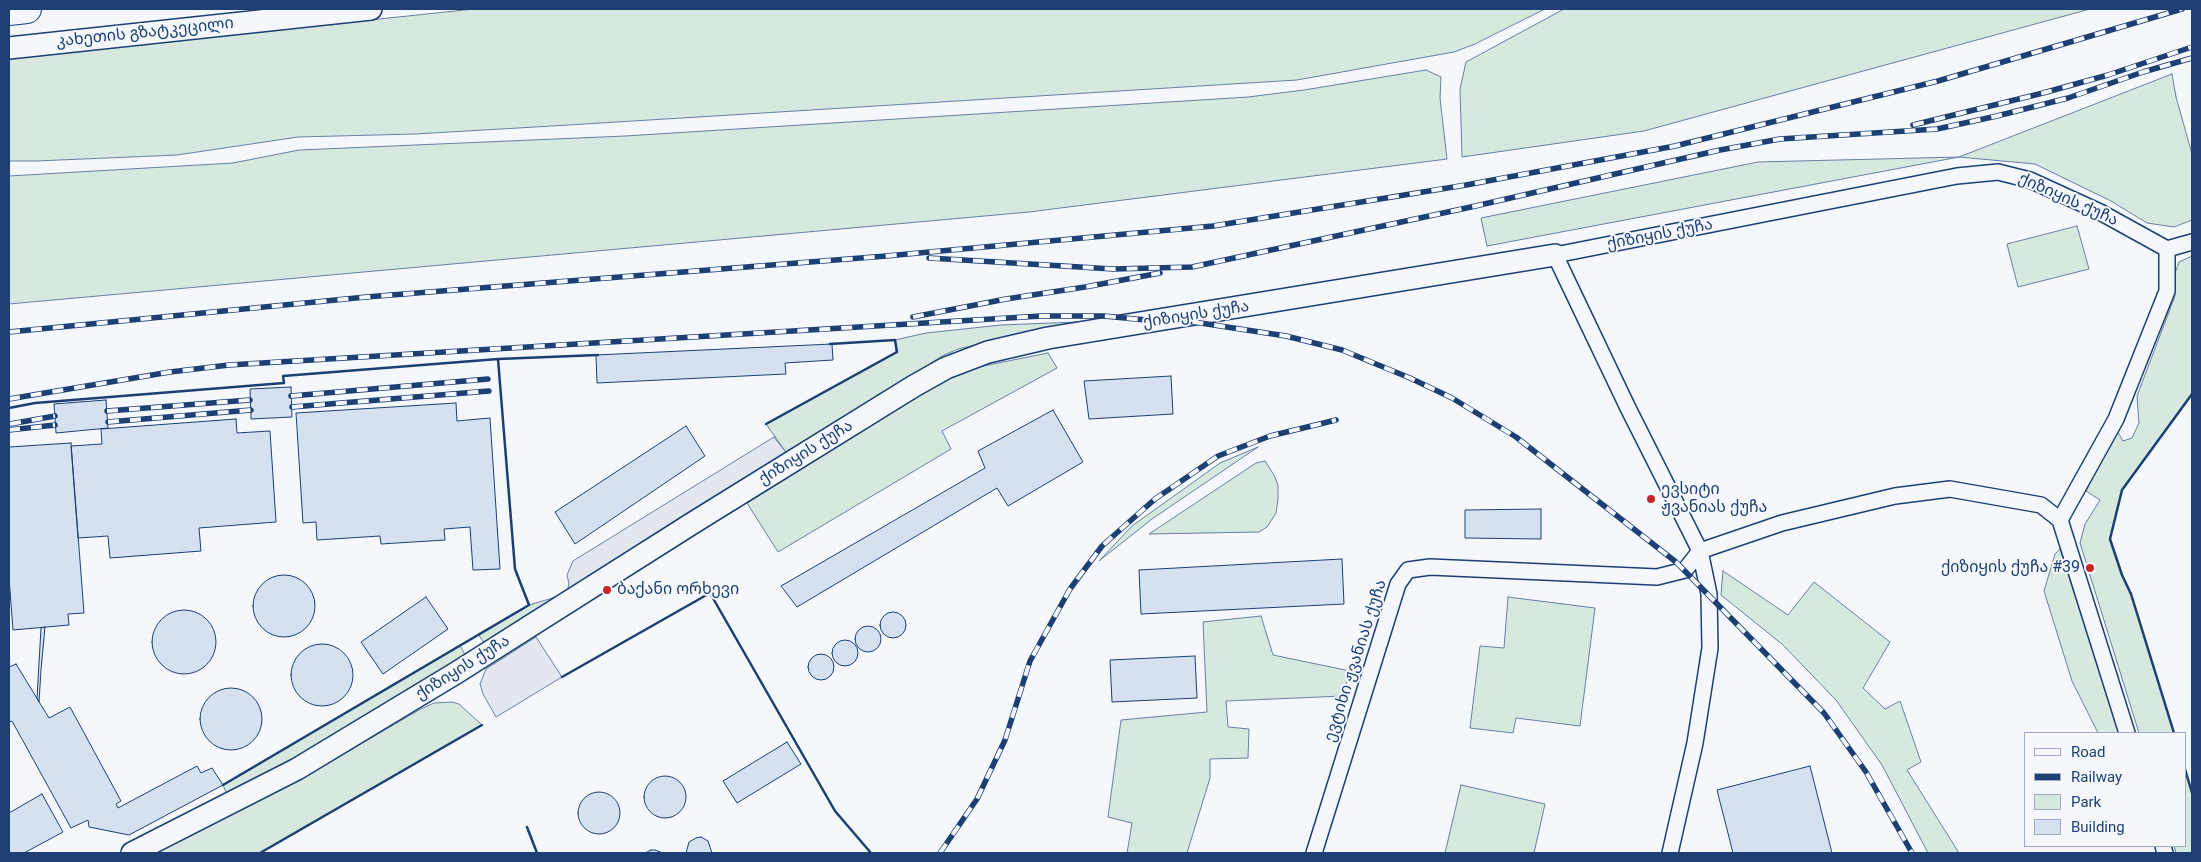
<!DOCTYPE html>
<html>
<head>
<meta charset="utf-8">
<style>
	body { margin:0 }
	#map { position:relative; width:2201px; height:862px; overflow:hidden; background:#f4f7fb; font-family:Roboto,sans-serif }
	canvas { display:block }
	.frame { position:absolute; inset:0; border:10px solid #1d3f73; pointer-events:none }
	.legend { position:absolute; left:2024px; top:732px; width:162px; height:115px; box-sizing:border-box; background:#f4f7fb; border:1px solid #9eadc5; margin:0; padding:6px 9px; list-style:none; font-size:15px; color:#1d3f73 }
	.legend li { display:flex; align-items:center; gap:10px; height:25px }
	.legend b { width:25px; border:1px solid #9eadc5 }
</style>
</head>
<body>
<div id="map">
<canvas width="2201" height="862"></canvas>
<div class="frame"></div>
<ul class="legend">
<li><b style="height:6px;background:#f4f7fb"></b>Road</li>
<li><b style="height:6px;background:#1d3f73"></b>Railway</li>
<li><b style="height:14px;background:#d7e8df"></b>Park</li>
<li><b style="height:14px;background:#d5e0f0"></b>Building</li>
</ul>
</div>
<script>
const ctx = document.querySelector('canvas').getContext('2d');
ctx.lineJoin = 'round';
function paint(path, color) { ctx.fillStyle = color; ctx.fill(path, 'evenodd'); }
const toPath = rows => new Path2D(rows.map(r => 'M' + r).join(''));
function strokePath(path, color, width, dash) { ctx.strokeStyle = color; ctx.lineWidth = width; ctx.lineCap = dash ? 'butt' : 'round'; ctx.setLineDash(dash || []); ctx.stroke(path); }
function drawText(font, color, halo, rows, align = 'center') {
  ctx.font = font + ' Roboto,"Noto Sans Georgian",sans-serif'; ctx.lineWidth = 4; ctx.setLineDash([]); ctx.textBaseline = 'middle'; ctx.strokeStyle = halo; ctx.fillStyle = color; for (const [text, x, y, turn = 0] of rows) {
    ctx.save(); ctx.translate(x, y); ctx.rotate((+turn || 0) * Math.PI / 180); ctx.textAlign = isNaN(turn) ? turn : align; if (halo) ctx.strokeText(text, 0, 0); ctx.fillText(text, 0, 0); ctx.restore();
  }
}
const green = toPath([
	[474,9,1545,9,1475,44,1454,52,1297,80,552,126,415,134,298,137,177,155,36,161,9,161,9,58,474,9],
	[1564,9,2090,9,1644,131,1462,157,1460,89,1466,62,1564,9],
	[1426,70,1441,77,1440,98,1447,159,1029,212,9,304,9,176,233,163,299,150,625,136,1248,97,1304,90,1426,70],
	[2172,74,2176,97,2192,154,2192,220,2174,227,2147,223,2111,201,2035,164,1959,157,1487,246,1481,218,1758,162,1959,157,2172,74],
	[2077,226,2089,269,2018,287,2007,244,2077,226],
	[2192,256,2192,394,2122,490,2110,539,2122,575,2131,594,2174,733,2139,733,2080,543,2085,524,2100,500,2086,491,2116,429,2123,441,2132,438,2139,423,2137,396,2175,296,2175,273,2179,262,2192,256],
	[1077,322,958,349,942,356,788,455,766,424,896,352,895,340,926,333,1001,325,1077,322],
	[1048,353,1057,368,942,431,951,449,778,552,747,503,947,378,978,367,1048,353],
	[1258,447,1152,519,1099,561,1132,526,1220,463,1258,447],
	[1265,461,1274,475,1278,485,1278,499,1276,513,1267,527,1259,532,1149,534,1256,463,1265,461],
	[2060,549,2119,733,2098,733,2072,681,2044,591,2055,554,2060,549],
	[1723,571,1788,615,1814,582,1890,642,1863,688,1885,709,1900,701,1921,762,1907,770,1959,853,1928,853,1882,765,1836,700,1783,645,1721,595,1723,571],
	[566,594,485,644,478,634,529,605,566,594],
	[1508,597,1595,608,1580,726,1516,718,1513,733,1470,728,1480,646,1504,648,1508,597],
	[1261,616,1273,655,1350,671,1343,696,1226,701,1228,727,1249,729,1248,758,1210,759,1210,778,1187,853,1127,853,1132,823,1108,817,1121,720,1207,712,1203,622,1261,616],
	[460,645,466,657,305,753,227,794,223,785,460,645],
	[452,702,459,704,482,725,260,853,150,853,302,778,419,710,434,703,452,702],
	[2185,769,2192,793,2192,853,2176,853,2174,846,2185,846,2185,769],
	[1461,785,1545,804,1534,853,1445,853,1461,785]
]);
paint(green, '#d7e8df');
strokePath(green, '#687fa3', 1);
const parking = toPath([
	[774,437,788,455,566,594,569,584,567,575,573,561,774,437],
	[536,637,562,677,496,717,483,694,480,684,486,669,536,637]
]);
paint(parking, '#e3e8f0');
strokePath(parking, '#687fa3', 1);
const building = toPath([
	[832,344,833,360,785,363,786,374,597,383,596,355,832,344],
	[1171,376,1173,414,1089,419,1084,381,1171,376],
	[291,387,292,417,251,419,250,389,291,387],
	[106,400,108,428,56,433,54,404,106,400],
	[456,403,457,421,490,418,500,569,473,570,470,527,444,529,445,540,381,544,380,536,317,540,316,522,303,523,296,413,456,403],
	[1053,410,1083,462,1008,506,997,488,797,607,781,586,985,468,978,451,1053,410],
	[236,419,237,433,270,431,276,522,199,528,201,551,110,558,108,536,78,538,71,446,102,444,101,429,236,419],
	[686,426,705,456,575,544,555,512,686,426],
	[71,443,84,613,68,614,69,625,13,630,9,578,9,447,71,443],
	[1541,509,1541,539,1465,538,1465,510,1541,509],
	[1342,559,1344,604,1141,614,1139,570,1342,559],
	'253 606a31 31 0 1 1 62 0a31 31 0 1 1-62 0Z',
	[426,597,448,629,383,674,361,642,426,597],
	'152 642a32 32 0 1 1 64 0a32 32 0 1 1-64 0Z',
	'880 625a13 13 0 1 1 26 0a13 13 0 1 1-26 0Z',
	'855 639a13 13 0 1 1 26 0a13 13 0 1 1-26 0Z',
	[45,627,41,670,39,702,37,698,41,628,45,627],
	'832 653a13 13 0 1 1 26 0a13 13 0 1 1-26 0Z',
	'291 675a31 31 0 1 1 62 0a31 31 0 1 1-62 0Z',
	'808 667a13 13 0 1 1 26 0a13 13 0 1 1-26 0Z',
	[1195,656,1197,698,1112,702,1110,660,1195,656],
	[16,664,49,718,70,707,121,801,116,804,118,808,197,766,201,773,212,768,223,785,129,835,89,827,88,820,71,828,12,721,9,722,9,667,16,664],
	'200 719a31 31 0 1 1 62 0a31 31 0 1 1-62 0Z',
	[787,742,801,764,737,803,723,781,787,742],
	[1810,766,1832,853,1733,853,1717,790,1810,766],
	'644 797a21 21 0 1 1 42 0a21 21 0 1 1-42 0Z',
	'578 813a21 21 0 1 1 42 0a21 21 0 1 1-42 0Z',
	[42,794,63,832,24,853,9,853,9,813,42,794],
	[701,837,708,841,712,853,686,853,689,842,696,838,701,837],
	[651,850,655,850,663,853,645,853,651,850]
]);
paint(building, '#d5e0f0');
strokePath(building, '#1d3f73', 1);
const street = toPath([
	[2167,249,2192,242],
	[1700,551,1782,523,1895,496,1950,489,2041,505,2060,520,2127,733],
	[2163,846,2165,853],
	[1314,853,1398,584,1408,570,1430,567,1657,577,1685,570,1700,551],
	[1670,853,1695,743,1710,648,1709,594,1700,551,1628,408,1555,255,1957,176,1998,172,2030,180,2100,212,2167,249,2167,291,2116,419,2060,520]
]);
const secondary = toPath([
	[9,48,371,9],
	[132,853,297,769,456,673,696,521,914,386,946,368,988,352,1048,338,1555,255]
]);
const highway = toPath([
	[9,11,27,9]
]);
strokePath(street, '#1d3f73', 18);
strokePath(secondary, '#1d3f73', 24);
strokePath(highway, '#1d3f73', 30);
strokePath(street, '#f4f7fb', 15);
strokePath(secondary, '#f4f7fb', 21);
strokePath(highway, '#f4f7fb', 28);
const rail = toPath([
	[1913,125,2043,93,2108,75,2192,47],
	[929,258,1113,269,1192,267,1471,207,1720,150,1780,139,1937,129,1997,116,2068,98,2143,72,2192,58],
	[913,317,1006,299,1085,287,1160,273],
	[9,332,366,297,886,256,1213,226,1466,185,1675,146,1938,81,2182,9],
	[291,396,488,379],
	[9,399,170,372,229,365,1041,316,1104,316,1146,320,1174,319,1286,336,1342,350,1410,378,1452,398,1516,437,1676,562,1824,713,1866,772,1912,853],
	[292,407,489,391],
	[107,411,250,400],
	[108,422,251,410],
	[10,424,55,416],
	[9,430,55,425],
	[940,853,977,799,1005,740,1030,661,1070,589,1102,546,1155,499,1218,456,1270,436,1336,420]
]);
strokePath(rail, '#1d3f73', 5.5);
strokePath(rail, '#f4f7fb', 4, [11]);
strokePath(toPath([
	[9,408,35,403,284,383,283,376,498,359,598,355],
	[766,424,897,352,895,340,830,344],
	[562,677,710,593,835,811,871,853],
	[2174,733,2131,594,2122,575,2110,539,2122,490,2192,394],
	[2185,769,2192,793],
	[223,785,529,605,515,569,498,359],
	[527,827,537,853],
	[260,853,482,725]
]), '#1d3f73', 2.5);
for (const [x, y, r, color] of [
	[1651,499,5,"#c62828"],
	[2090,568,5,"#c62828"],
	[607,590,5,"#c62828"]
]) { const dot = new Path2D(); dot.arc(x, y, r, 0, 2 * Math.PI); ctx.fillStyle = color; ctx.fill(dot); strokePath(dot, '#f4f7fb', 2); }
drawText('16px', '#1d3f73', '#f4f7fb', [
	["კახეთის გზატკეცილი",145,33,-6],
	["ქიზიყის ქუჩა",2068,200,24],
	["ქიზიყის ქუჩა",1660,235,-11],
	["ქიზიყის ქუჩა",1196,315,-9],
	["ქიზიყის ქუჩა",806,453,-32],
	["ევტიხი ჟვანიას ქუჩა",1356,661,-72],
	["ქიზიყის ქუჩა",463,668,-32]
]);
drawText('16px', '#1d3f73', '#f4f7fb', [
	["ევსიტი",1661,490],
	["ჟვანიას ქუჩა",1661,508],
	["ქიზიყის ქუჩა #39",2080,568,"right"],
	["ბაქანი ორხევი",617,590]
], 'left');
</script>
</body>
</html>
